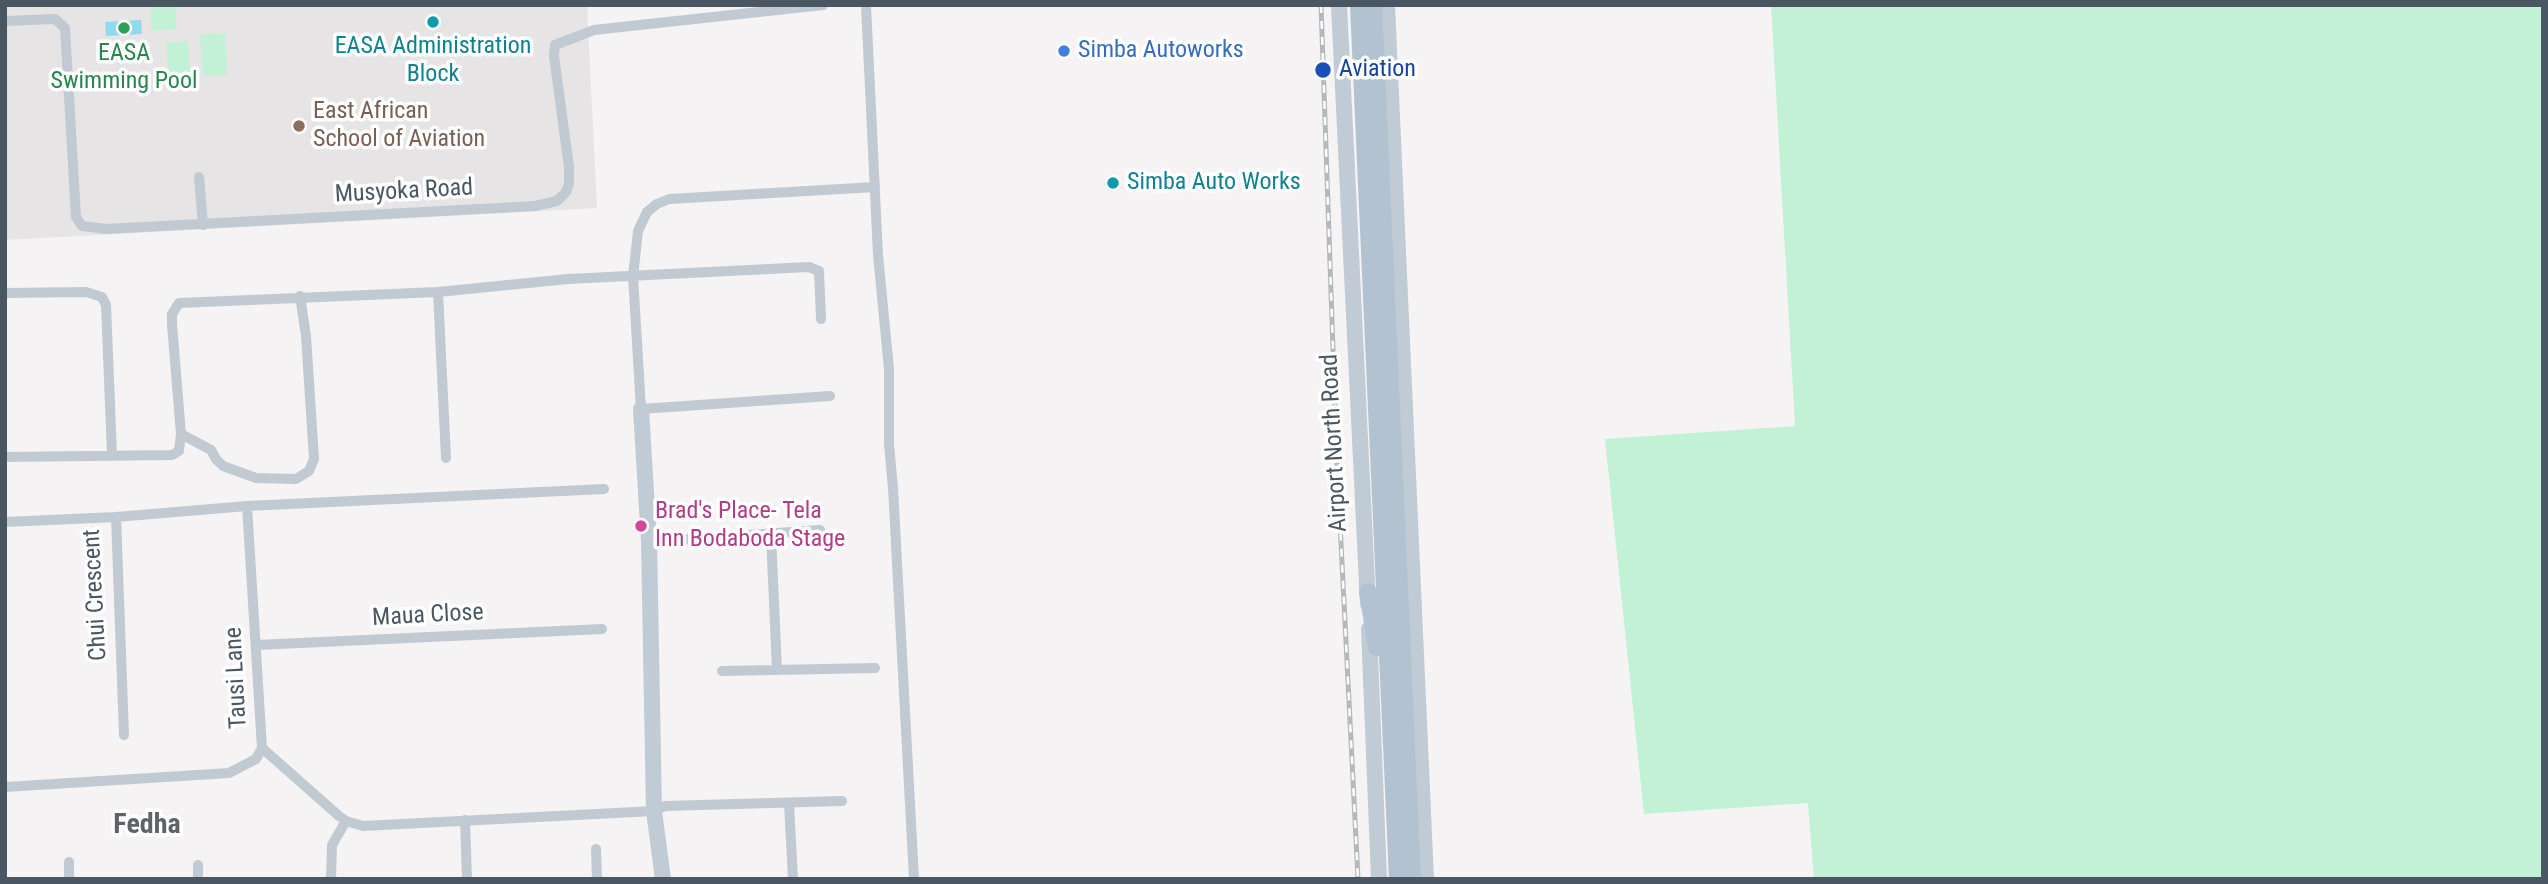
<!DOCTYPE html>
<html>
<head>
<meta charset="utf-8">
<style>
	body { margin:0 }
	#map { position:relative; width:2548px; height:884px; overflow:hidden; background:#f5f3f3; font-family:"Roboto Condensed",sans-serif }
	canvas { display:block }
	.frame { position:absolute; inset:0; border:7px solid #4a5661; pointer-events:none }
</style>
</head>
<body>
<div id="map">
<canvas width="2548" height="884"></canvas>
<div class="frame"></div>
</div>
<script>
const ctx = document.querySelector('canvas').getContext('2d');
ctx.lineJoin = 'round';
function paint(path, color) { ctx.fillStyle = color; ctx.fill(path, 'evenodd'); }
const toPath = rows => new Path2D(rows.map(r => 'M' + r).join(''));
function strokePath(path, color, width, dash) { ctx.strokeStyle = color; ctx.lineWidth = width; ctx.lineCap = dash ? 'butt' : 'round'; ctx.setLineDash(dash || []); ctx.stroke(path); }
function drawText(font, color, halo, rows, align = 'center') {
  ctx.font = font + ' "Roboto Condensed",sans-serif'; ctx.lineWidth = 7; ctx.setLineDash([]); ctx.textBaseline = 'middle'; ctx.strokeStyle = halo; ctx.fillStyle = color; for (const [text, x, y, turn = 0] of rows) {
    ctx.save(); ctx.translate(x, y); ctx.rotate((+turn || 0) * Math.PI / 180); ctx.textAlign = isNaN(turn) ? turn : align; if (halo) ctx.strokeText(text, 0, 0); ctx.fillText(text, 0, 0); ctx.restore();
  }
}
paint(toPath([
	[5,5,587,5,597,208,5,240]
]), '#e6e4e5');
paint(toPath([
	[150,5,179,5,179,9,175,10,176,29,152,31],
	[1771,5,2543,5,2543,879,1814,879,1808,803,1644,814,1605,439,1795,426],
	[225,33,227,75,203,76,200,34],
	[188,41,191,83,169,84,166,43]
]), '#c3f1d5');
paint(toPath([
	[141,20,142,34,106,36,105,22]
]), '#90daee');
strokePath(toPath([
	[866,5,878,255,889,369,889,444,893,488,914,879],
	[5,21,55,19,65,28,76,217,82,226,106,229,535,206,557,201,566,192,569,184,569,167,554,56,555,45,594,30,823,5],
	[199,177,203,225],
	[438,292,446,458],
	[5,293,86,292,102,297,106,305,112,455],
	[830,396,641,409,633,276,638,231,647,212,657,204,669,199,875,187],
	[181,434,211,450,216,459,223,466,256,478,296,479,309,471,314,459,306,336,300,296],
	[5,457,172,455,179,451,181,434,172,324,172,314,179,303,438,292,568,279,809,267,819,271,821,319],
	[116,517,247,506,604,489],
	[5,522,116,517,124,735],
	[771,535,777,670],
	[649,542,820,530],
	[257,645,602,629],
	[722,671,875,668],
	[262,748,339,816,346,821,363,826,654,811,665,806,842,801],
	[5,787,229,773,256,759,262,748,247,506],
	[789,804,793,879],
	[465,820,467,879],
	[596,849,597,879],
	[69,862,69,879],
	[198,865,198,879],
	[331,879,332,845,346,821]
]), '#c1cad2', 10);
strokePath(toPath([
	[1339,5,1368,604],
	[1387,5,1426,879],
	[641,409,649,542,654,811,663,879],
	[1369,629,1379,879]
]), '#c1cbd6', 16);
strokePath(toPath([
	[1359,5,1398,879],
	[1373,5,1412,879],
	[1368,592,1377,647]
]), '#b3c2d1', 18);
const rail = toPath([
	[1321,5,1337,464,1358,879]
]);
strokePath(rail, '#b5b8bd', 5);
strokePath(rail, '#fff', 2.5, [8]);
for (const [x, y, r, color] of [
	[433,22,7,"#0f9aa8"],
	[124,28,7,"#2e9e5b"],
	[1064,51,7,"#3f7fe0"],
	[1323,70,9,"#1a4fb4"],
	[299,126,7,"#8d6e63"],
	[1113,183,7,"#0f9aa8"],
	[641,526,7,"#d1479c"]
]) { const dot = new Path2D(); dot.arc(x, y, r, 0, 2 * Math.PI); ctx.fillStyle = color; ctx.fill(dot); strokePath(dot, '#fff', 2.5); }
drawText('24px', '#0d838f', '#fff', [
	["EASA Administration",433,47],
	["Block",433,75],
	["Simba Auto Works",1127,183,"left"]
]);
drawText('24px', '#366cbe', '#fff', [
	["Simba Autoworks",1078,51]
], 'left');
drawText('24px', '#27864d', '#fff', [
	["EASA",124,54],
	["Swimming Pool",124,82]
]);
drawText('24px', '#164399', '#fff', [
	["Aviation",1339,70]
], 'left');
drawText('24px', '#785e54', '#fff', [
	["East African",313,112],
	["School of Aviation",313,140]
], 'left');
drawText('24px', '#4a5661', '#fff', [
	["Musyoka Road",404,192,-3],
	["Airport North Road",1335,443,-93],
	["Chui Crescent",96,595,-93],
	["Maua Close",428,616,-3],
	["Tausi Lane",237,678,-93]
]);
drawText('24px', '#b23c85', '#fff', [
	["Brad's Place- Tela",655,512],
	["Inn Bodaboda Stage",655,540]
], 'left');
drawText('bold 28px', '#5f6368', '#fff', [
	["Fedha",147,826]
]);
</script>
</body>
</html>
